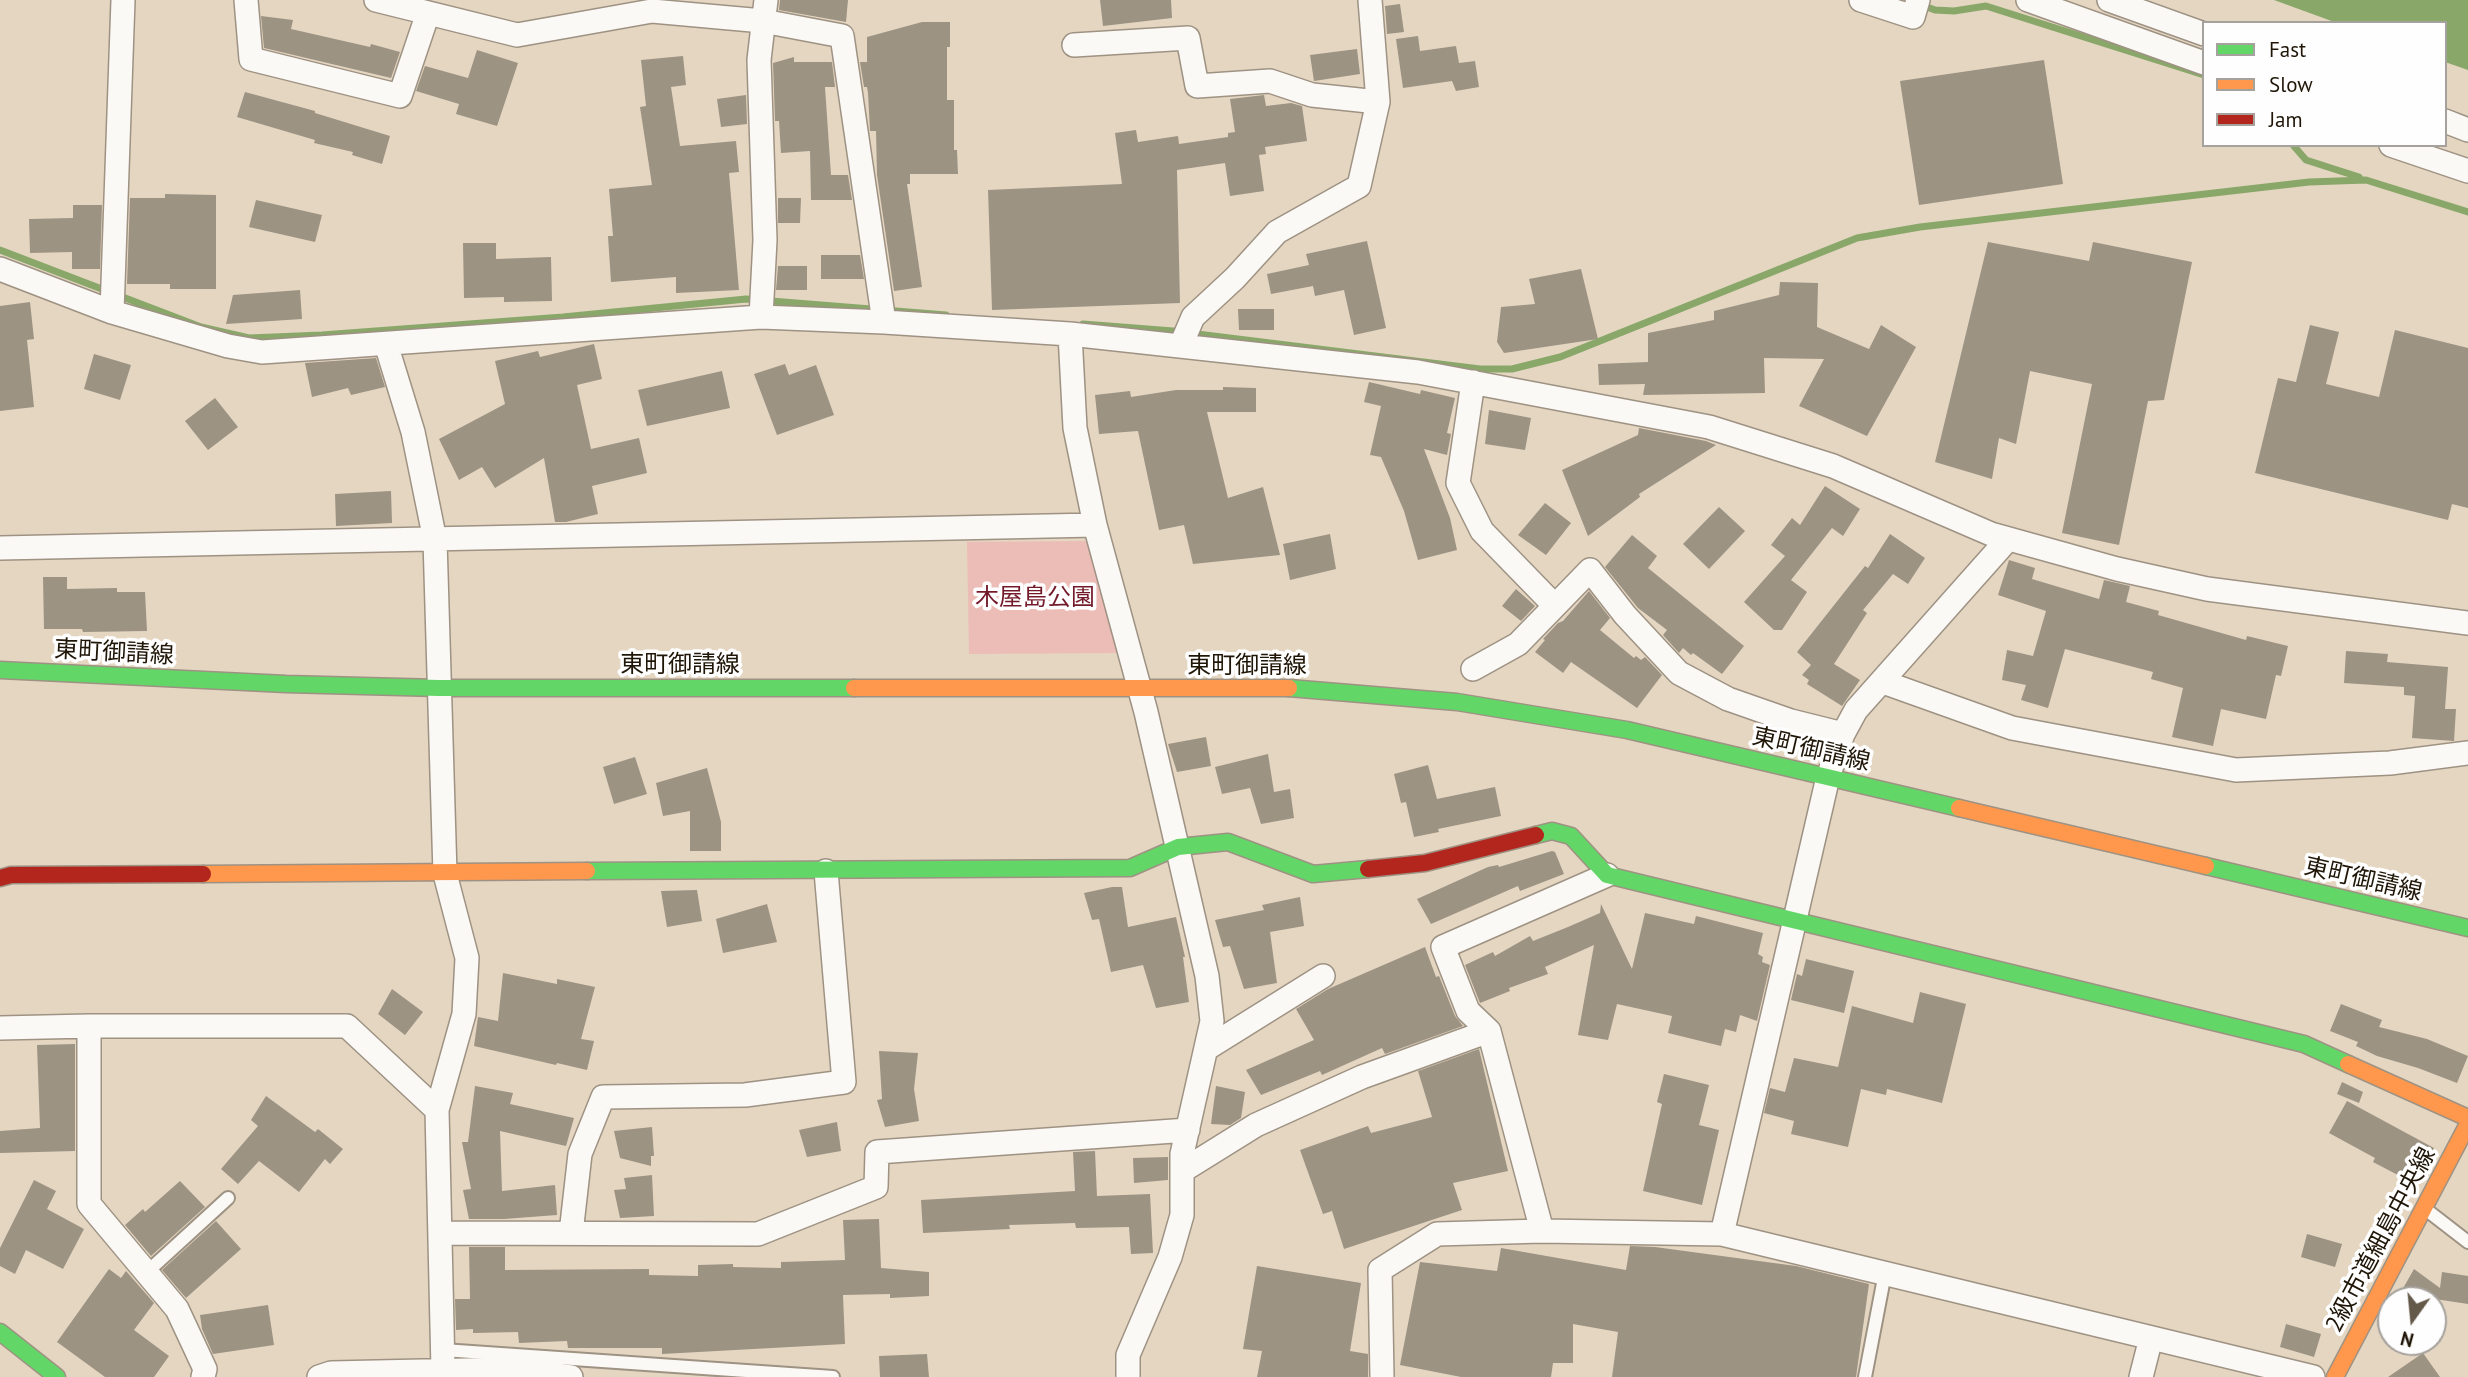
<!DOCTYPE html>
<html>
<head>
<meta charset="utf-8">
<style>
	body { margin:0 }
	#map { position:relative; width:2468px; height:1377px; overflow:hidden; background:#e5d6c2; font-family:"PT Sans",sans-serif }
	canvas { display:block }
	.legend { position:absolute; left:2202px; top:21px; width:245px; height:126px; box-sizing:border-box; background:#fefefe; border:2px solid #a5a19c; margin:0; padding:9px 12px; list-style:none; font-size:21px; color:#201608 }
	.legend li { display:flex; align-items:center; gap:14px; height:35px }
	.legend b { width:35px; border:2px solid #a5a19c }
	.north { position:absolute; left:2377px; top:1286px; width:70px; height:70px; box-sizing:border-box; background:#fefefe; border:2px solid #a5a19c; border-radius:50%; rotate:195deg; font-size:19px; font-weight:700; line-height:28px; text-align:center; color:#201608 }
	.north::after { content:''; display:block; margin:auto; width:24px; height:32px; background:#655949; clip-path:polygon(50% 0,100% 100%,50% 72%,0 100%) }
</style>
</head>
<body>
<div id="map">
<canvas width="2468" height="1377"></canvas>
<ul class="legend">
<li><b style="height:9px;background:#63d668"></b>Fast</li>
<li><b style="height:9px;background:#ff974d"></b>Slow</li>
<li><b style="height:9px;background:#b3261e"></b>Jam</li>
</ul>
<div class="north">N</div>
</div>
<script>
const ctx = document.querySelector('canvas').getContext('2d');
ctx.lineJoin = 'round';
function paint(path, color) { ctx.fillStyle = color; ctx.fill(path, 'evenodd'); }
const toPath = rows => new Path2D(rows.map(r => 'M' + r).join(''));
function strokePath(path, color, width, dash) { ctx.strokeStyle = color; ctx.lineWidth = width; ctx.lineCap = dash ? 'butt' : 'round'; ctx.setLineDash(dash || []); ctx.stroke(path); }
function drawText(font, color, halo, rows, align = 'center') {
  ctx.font = font + ' "PT Sans","Noto Sans JP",sans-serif'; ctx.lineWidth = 7; ctx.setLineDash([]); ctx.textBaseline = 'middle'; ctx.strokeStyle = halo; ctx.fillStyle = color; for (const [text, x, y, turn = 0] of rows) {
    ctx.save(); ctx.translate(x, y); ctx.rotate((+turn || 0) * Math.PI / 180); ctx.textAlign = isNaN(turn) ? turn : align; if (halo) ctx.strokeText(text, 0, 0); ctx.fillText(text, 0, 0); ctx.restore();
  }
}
paint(toPath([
	[1088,541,1118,653,969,654,967,542]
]), '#ecbdb6');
paint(toPath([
	[2274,0,2468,0,2468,70,2445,62,2445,23,2337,23]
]), '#8aa76a');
strokePath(toPath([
	[1919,4,1935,10,1954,11,1986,6,2204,75],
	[2293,145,2306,160,2359,177],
	[0,250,201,327,249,338,322,335,563,317,746,299,946,315],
	[1083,324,1173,331,1480,369,1512,369,1560,357,1857,238,1920,227,2309,182,2366,180,2468,212]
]), '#8aa76a', 7);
paint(toPath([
	[780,0,848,0,846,22,779,10],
	[1100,0,1171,0,1172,18,1103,26],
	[1400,4,1404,32,1387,34,1385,6],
	[261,16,293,20,291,29,370,47,371,44,400,52,391,78,264,48],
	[922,22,950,22,950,47,947,47,947,100,954,100,954,150,957,150,958,174,910,174,910,184,907,184,922,287,894,291,877,175,876,131,870,131,868,93,867,87,864,87,860,62,867,62,867,37],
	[1418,36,1420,51,1456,46,1459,63,1475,61,1479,87,1456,91,1452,81,1403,88,1396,39],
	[1357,49,1360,74,1314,81,1310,55],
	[477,50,518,63,497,126,456,114,459,104,416,91,425,66,468,78],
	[683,56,686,85,671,87,680,146,736,141,739,172,729,173,739,290,676,293,676,277,611,282,608,236,613,236,609,189,652,185,640,107,646,106,641,60],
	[794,57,794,62,832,62,835,87,825,87,831,175,848,175,852,200,811,200,810,151,781,153,779,121,775,121,773,63],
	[2044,60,2063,184,1919,205,1900,81],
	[245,92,315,111,315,113,390,136,382,164,352,155,353,152,314,143,315,140,237,117],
	[746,95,747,124,721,127,717,99],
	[1264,95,1266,106,1291,103,1302,106,1307,141,1265,147,1266,154,1259,155,1264,191,1230,196,1225,163,1177,170,1180,303,992,310,988,190,1122,184,1115,133,1136,130,1138,142,1178,136,1179,144,1228,137,1228,133,1235,132,1230,99],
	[165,194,216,195,216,289,170,289,170,284,127,284,130,198,165,198],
	[778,198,801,198,800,223,778,223],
	[256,200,322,215,315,242,249,227],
	[73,205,102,205,100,269,72,269,72,252,30,253,29,219,73,218],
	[1367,241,1386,328,1354,335,1344,290,1315,296,1313,286,1271,294,1267,274,1309,265,1306,254],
	[1988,242,2089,261,2093,242,2192,262,2164,400,2148,401,2119,545,2062,533,2092,384,2030,371,2016,444,1999,438,1992,479,1935,462],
	[463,243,496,243,496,259,551,257,552,301,504,302,504,297,464,298],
	[821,255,860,255,864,279,821,279],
	[778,266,807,266,807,290,776,290],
	[1581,269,1598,339,1504,353,1497,342,1501,307,1535,304,1529,279],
	[1780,282,1818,283,1817,327,1869,349,1881,325,1916,347,1867,436,1799,406,1824,359,1764,358,1765,393,1643,395,1645,384,1599,385,1598,364,1648,362,1648,333,1714,320,1714,311,1779,295],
	[300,290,302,319,226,324,233,295],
	[30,302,34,339,27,340,34,407,0,411,0,306],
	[1238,309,1274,309,1274,330,1239,330],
	[2310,325,2339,332,2326,384,2379,397,2395,330,2468,348,2468,508,2452,504,2448,520,2255,473,2278,378,2296,382],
	[594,344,602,379,577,385,591,449,639,438,647,473,592,486,598,514,566,522,555,522,544,458,495,488,482,467,459,480,439,439,505,404,495,361,538,351,540,357],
	[94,354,131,365,120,400,84,389],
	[376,358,385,387,351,395,348,388,312,397,305,363],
	[785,364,789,375,816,365,834,415,777,435,754,374],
	[722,371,730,408,647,426,638,390],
	[1369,382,1420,394,1421,390,1455,398,1447,433,1451,434,1447,455,1424,449,1450,518,1457,550,1418,560,1404,511,1381,457,1370,455,1381,406,1364,402],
	[1223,387,1256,388,1256,412,1207,412,1228,498,1263,487,1280,555,1193,564,1184,525,1159,530,1138,431,1099,434,1095,395,1130,391,1131,397,1176,390,1223,390],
	[215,398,238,427,208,450,185,421],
	[1489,410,1531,418,1525,450,1485,444],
	[1639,428,1706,441,1716,445,1639,494,1640,497,1588,536,1562,470,1638,435],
	[1825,486,1860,509,1843,536,1832,528,1791,580,1807,592,1782,630,1774,630,1744,602,1785,556,1771,545,1792,518,1800,525],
	[391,491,392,523,336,526,335,494],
	[1545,503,1571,523,1546,555,1518,535],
	[1719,507,1745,531,1709,569,1683,544],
	[1330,534,1336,569,1290,580,1283,544],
	[1890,534,1925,558,1908,584,1893,574,1863,610,1867,613,1834,664,1860,680,1842,706,1807,684,1809,680,1802,675,1811,665,1797,652,1865,566,1868,568],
	[1632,535,1657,556,1648,568,1744,646,1722,674,1693,653,1691,655,1683,648,1679,653,1663,635,1667,630,1638,608,1605,567],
	[2009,560,2035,568,2032,579,2099,599,2104,580,2130,586,2126,602,2159,611,2158,615,2246,640,2247,636,2288,646,2281,676,2276,675,2266,719,2221,709,2213,746,2172,737,2183,688,2151,679,2153,672,2065,649,2048,708,2021,700,2026,685,2002,680,2007,650,2033,656,2046,611,1998,595],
	[43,577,67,577,67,589,117,588,117,592,145,592,147,631,83,632,82,629,44,629],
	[1516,589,1535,606,1521,621,1502,606],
	[1589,591,1610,618,1600,630,1634,658,1636,656,1641,660,1645,657,1662,675,1637,708,1571,662,1563,673,1535,652,1545,640,1543,639,1558,623,1563,621],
	[2346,651,2388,654,2387,662,2448,667,2445,709,2456,709,2454,741,2412,738,2415,696,2404,695,2404,687,2344,683],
	[1206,737,1211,766,1177,772,1168,744],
	[1268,754,1274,792,1290,789,1294,818,1261,824,1250,788,1222,794,1215,767],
	[635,757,647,794,614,804,603,767],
	[1428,765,1437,799,1495,787,1501,816,1438,829,1439,832,1414,837,1406,802,1401,803,1394,774],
	[707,768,721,822,721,851,690,851,690,811,663,816,656,783],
	[1552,851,1555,852,1564,874,1520,891,1518,886,1431,924,1417,899,1488,867,1498,865,1499,867],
	[1112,887,1122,887,1128,927,1176,917,1185,957,1183,957,1189,1002,1156,1008,1143,965,1111,972,1099,919,1092,920,1084,893],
	[697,890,702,921,667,927,661,891],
	[1300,897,1304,926,1270,932,1277,983,1244,989,1230,946,1223,947,1215,920,1264,910,1262,905],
	[767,904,777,942,723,953,716,919],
	[1601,904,1632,969,1645,913,1694,924,1696,916,1763,933,1758,954,1763,957,1762,962,1770,965,1757,1021,1740,1015,1736,1032,1725,1029,1721,1046,1668,1033,1672,1016,1617,1004,1608,1040,1578,1035,1594,945,1545,967,1548,974,1509,988,1510,991,1480,1003,1465,965,1493,952,1495,956,1530,936,1533,941,1568,927,1600,913],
	[1425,947,1436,977,1439,976,1455,1016,1463,1026,1385,1054,1382,1048,1322,1075,1320,1071,1261,1095,1246,1070,1314,1040,1296,1009,1328,989],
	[1806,959,1854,971,1844,1013,1791,1000,1797,974,1802,976],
	[503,973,557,984,557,979,595,987,581,1039,594,1041,587,1070,557,1063,556,1065,474,1046,478,1017,498,1021],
	[392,989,423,1012,405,1035,378,1014],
	[1920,992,1966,1004,1942,1103,1887,1089,1886,1095,1861,1089,1848,1147,1791,1134,1794,1121,1764,1113,1770,1088,1785,1092,1794,1058,1838,1067,1852,1006,1913,1023],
	[2341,1004,2382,1020,2379,1027,2427,1039,2468,1056,2457,1083,2418,1068,2377,1056,2356,1046,2358,1042,2330,1031],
	[75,1044,75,1151,0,1153,0,1131,40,1128,37,1045],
	[1479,1049,1508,1171,1453,1183,1462,1210,1344,1249,1332,1211,1323,1214,1300,1150,1368,1126,1371,1133,1432,1117,1418,1071],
	[879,1051,918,1053,914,1089,919,1121,885,1127,877,1100,882,1099],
	[1664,1074,1709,1085,1699,1125,1719,1130,1702,1205,1643,1191,1662,1104,1657,1102],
	[2342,1082,2363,1092,2359,1103,2337,1094],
	[475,1086,513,1093,510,1104,574,1118,566,1146,500,1131,502,1191,555,1185,557,1215,504,1219,469,1219,463,1190,471,1189,462,1142,468,1142],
	[1216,1086,1245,1092,1241,1118,1230,1125,1211,1124],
	[266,1096,315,1132,318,1129,343,1149,330,1164,325,1159,299,1192,259,1161,238,1184,221,1169,258,1126,251,1120],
	[2347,1101,2434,1148,2415,1184,2373,1162,2375,1158,2329,1133],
	[837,1122,841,1151,807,1157,799,1130],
	[652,1127,654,1156,651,1156,651,1166,620,1158,614,1131],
	[1095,1151,1097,1196,1150,1194,1153,1253,1131,1254,1129,1227,1076,1228,1075,1223,1009,1225,1010,1229,923,1233,921,1200,1075,1191,1073,1152],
	[1168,1157,1168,1180,1134,1183,1133,1158],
	[652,1175,654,1216,620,1218,614,1190,626,1189,624,1178],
	[34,1180,56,1191,47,1209,84,1229,63,1269,26,1250,15,1274,0,1266,0,1248],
	[180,1181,205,1207,151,1256,125,1225,143,1209,145,1212],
	[879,1219,881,1268,929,1272,929,1296,890,1298,890,1294,843,1295,845,1344,662,1354,662,1348,568,1348,567,1341,519,1343,518,1332,473,1333,473,1329,456,1330,455,1299,470,1299,469,1247,505,1247,505,1270,649,1269,649,1275,698,1276,698,1265,733,1264,733,1267,781,1268,781,1262,845,1260,843,1220],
	[216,1221,241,1249,186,1298,162,1270],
	[2307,1234,2342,1244,2335,1267,2301,1257],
	[1630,1246,1655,1247,1796,1266,1869,1284,1856,1377,1612,1377,1618,1332,1573,1324,1573,1363,1553,1363,1551,1377,1461,1377,1400,1365,1420,1262,1497,1271,1501,1248,1626,1270],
	[1257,1266,1361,1283,1350,1351,1368,1354,1368,1377,1257,1377,1262,1351,1243,1349],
	[109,1269,121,1278,126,1271,154,1303,134,1330,169,1356,154,1377,105,1377,57,1342],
	[2414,1269,2440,1288,2442,1272,2468,1276,2468,1304,2422,1297,2420,1300,2413,1300,2401,1292],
	[268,1305,274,1345,213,1354,202,1329,200,1315],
	[2286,1324,2321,1334,2314,1357,2280,1347],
	[2423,1353,2440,1377,2388,1377],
	[927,1354,929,1377,880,1377,879,1356]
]), '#9c9383');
const lane = toPath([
	[2424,1208,2468,1242],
	[146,1273,228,1198],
	[443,1350,833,1377],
	[1865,1377,1885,1273]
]);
const street = toPath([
	[246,0,251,59,400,96,428,13],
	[376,0,517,35,652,11,763,21,842,36,884,322],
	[1861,0,1913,17,1918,0],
	[2028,0,2204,63],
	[2109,0,2204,34],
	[1074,45,1188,38,1197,86,1270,81,1312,95,1378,102],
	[2445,121,2468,130],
	[2391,145,2468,171],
	[0,269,112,312,228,346,262,352,761,317,884,322,1070,334,1418,372,1709,427,1833,466,1991,534,2117,569,2207,589,2468,623],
	[112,312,123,0],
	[761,317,765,240,759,60,766,0],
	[1070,334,1075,428,1095,525,1146,712,1207,976,1212,1021,1182,1154,1182,1215,1170,1257,1128,1355,1128,1377],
	[386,344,413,432,435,540,445,874,467,958,464,1014,437,1110,443,1370],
	[1181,345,1193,317,1235,278,1277,232,1359,186,1378,102,1370,0],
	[1473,382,1458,483,1482,531,1555,606],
	[0,548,1095,525],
	[1473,669,1518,644,1590,570,1625,615,1679,673,1728,699,1791,721,1843,734,1856,710,2008,539],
	[1883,682,2012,728,2236,770,2390,763,2468,753],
	[1843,734,1828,777,1722,1234,2313,1377],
	[89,1026,89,1204,177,1309,205,1369,203,1377],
	[0,1028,89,1026,347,1026,437,1110],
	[1206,1049,1323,976],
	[1182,1171,1256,1125,1362,1077,1489,1031],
	[1542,1231,1489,1031,1468,1011,1443,947,1607,875],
	[440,1233,758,1234,876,1187,877,1152,1188,1130],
	[571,1233,580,1154,603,1097,745,1095,844,1082,826,871],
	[319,1377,331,1373,513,1369,571,1377],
	[1382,1377,1380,1270,1437,1234,1542,1231,1722,1234],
	[2141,1377,2151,1338]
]);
const fast = toPath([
	[0,670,286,684,439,688,854,688],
	[1289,688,1457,702,1627,730,1959,808],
	[1536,835,1552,831,1571,836,1607,875,2304,1044,2348,1064],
	[2206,866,2468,928],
	[587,871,1130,868,1178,847,1228,842,1313,874,1368,869],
	[0,1332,57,1377]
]);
const slow = toPath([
	[854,688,1289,688],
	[1959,808,2206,866],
	[203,874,587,871],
	[2348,1064,2468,1118],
	[2335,1377,2468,1124]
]);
const jam = toPath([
	[1368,869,1425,863,1536,835],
	[0,878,11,875,203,874]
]);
strokePath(lane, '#9e9283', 16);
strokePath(street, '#9e9283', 26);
strokePath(fast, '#9e9283', 19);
strokePath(slow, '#9e9283', 19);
strokePath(jam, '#9e9283', 19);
strokePath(lane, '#fbf9f6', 12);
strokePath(street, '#fbf9f6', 23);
strokePath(fast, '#63d668', 16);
strokePath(slow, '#ff974d', 16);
strokePath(jam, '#b3261e', 16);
drawText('24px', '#721a2a', '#fefefe', [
	["木屋島公園",1035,598]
]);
drawText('24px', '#201608', '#fefefe', [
	["東町御請線",114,653,3],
	["東町御請線",680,665],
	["東町御請線",1247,666],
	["東町御請線",1811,750,13],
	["東町御請線",2363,880,13],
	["2級市道細島中央線",2381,1240,-62]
]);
</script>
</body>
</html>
